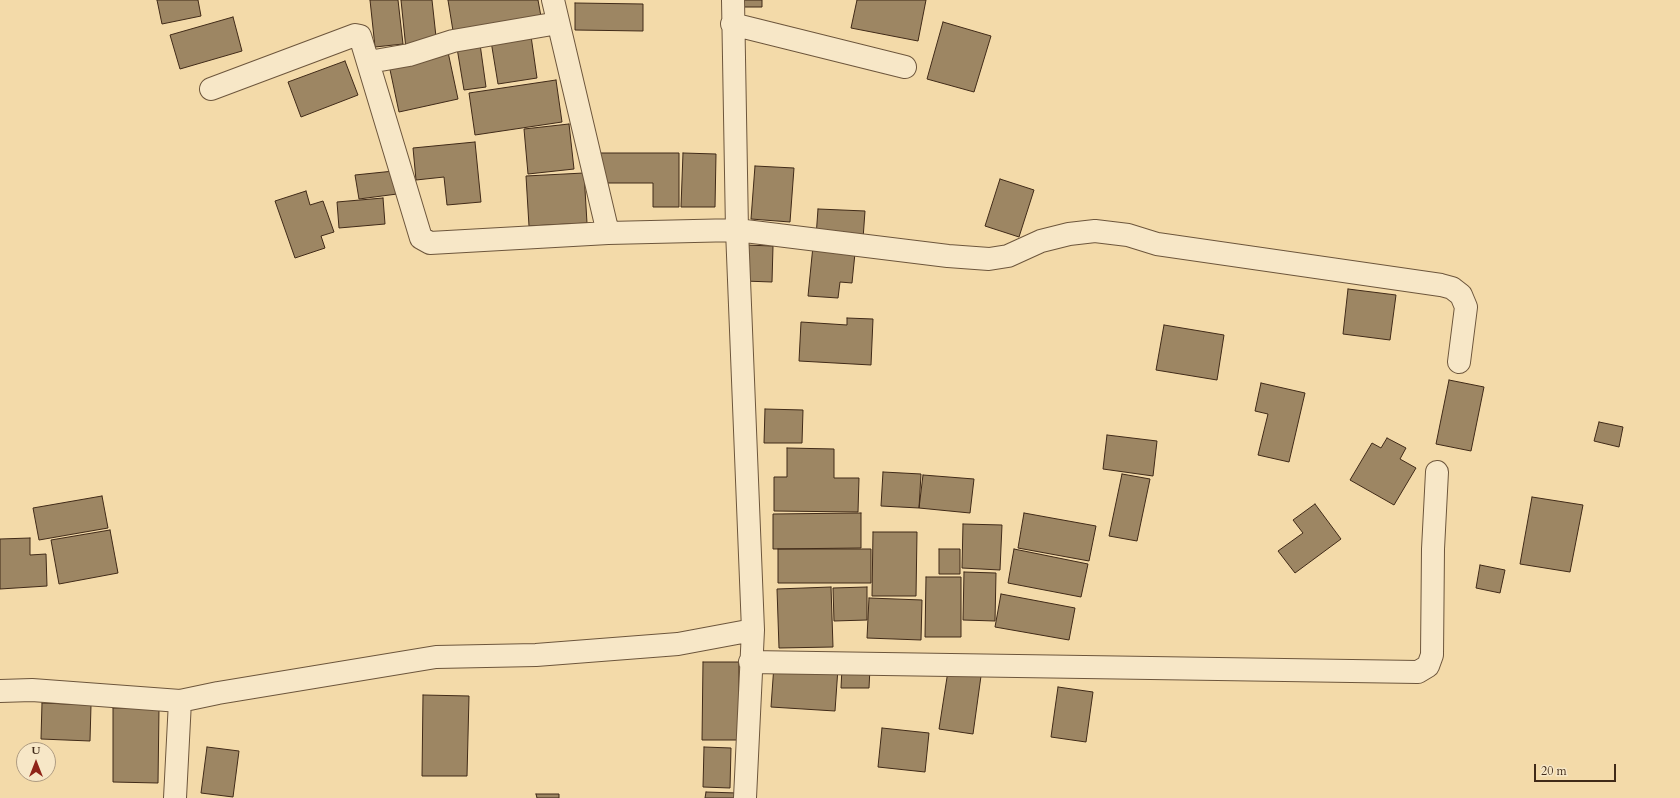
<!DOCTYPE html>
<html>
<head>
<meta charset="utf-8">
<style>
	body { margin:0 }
	#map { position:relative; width:1680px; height:798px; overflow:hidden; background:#f3daa9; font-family:Cardo,serif }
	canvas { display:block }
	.north { position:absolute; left:16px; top:742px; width:40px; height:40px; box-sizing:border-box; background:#f7e7c7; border:1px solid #ae9b81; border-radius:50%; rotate:0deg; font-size:11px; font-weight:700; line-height:16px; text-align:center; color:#402a18 }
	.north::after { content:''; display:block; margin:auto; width:14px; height:18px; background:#8f2418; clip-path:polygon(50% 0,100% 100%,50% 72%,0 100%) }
	.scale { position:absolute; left:1534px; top:764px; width:82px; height:18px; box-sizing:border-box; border:2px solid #402a18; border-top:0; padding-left:5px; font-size:12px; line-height:14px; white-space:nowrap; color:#402a18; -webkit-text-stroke:3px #f7e7c7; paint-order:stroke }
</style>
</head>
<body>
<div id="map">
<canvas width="1680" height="798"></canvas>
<div class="north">U</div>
<div class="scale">20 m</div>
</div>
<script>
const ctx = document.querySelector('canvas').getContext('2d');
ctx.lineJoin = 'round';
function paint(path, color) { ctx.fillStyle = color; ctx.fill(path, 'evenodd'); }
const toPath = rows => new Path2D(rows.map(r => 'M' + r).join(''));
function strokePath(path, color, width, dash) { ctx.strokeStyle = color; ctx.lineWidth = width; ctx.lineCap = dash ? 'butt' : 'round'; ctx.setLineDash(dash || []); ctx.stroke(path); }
const building = toPath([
	[157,0,198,0,201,16,162,24,157,0],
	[370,0,398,0,403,44,375,47,370,0],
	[401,0,432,0,437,46,406,49,401,0],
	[448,0,538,0,542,22,454,37,448,0],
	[738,0,762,0,762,7,738,7,738,0],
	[857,0,926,0,918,41,851,28,857,0],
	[575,3,643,4,643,31,575,30,575,3],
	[233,17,242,51,180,69,170,35,233,17],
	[943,22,991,36,974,92,927,79,943,22],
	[530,29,537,78,498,84,490,35,530,29],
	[480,44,486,87,464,90,457,48,480,44],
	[448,52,458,99,399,112,389,65,448,52],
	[345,61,358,95,301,117,288,82,345,61],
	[556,80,562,122,475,135,469,93,556,80],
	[569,124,574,169,528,174,524,129,569,124],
	[475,142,481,202,447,205,444,177,416,180,413,148,475,142],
	[600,153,679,153,679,207,653,207,653,183,600,183,600,153],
	[683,153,716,154,715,207,681,207,683,153],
	[755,166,794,168,790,222,751,219,755,166],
	[394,171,397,194,359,199,355,175,394,171],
	[584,173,587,223,529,226,526,176,584,173],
	[1000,179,1034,190,1019,237,985,226,1000,179],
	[306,191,310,205,323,201,334,232,321,236,325,248,295,258,275,201,306,191],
	[383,198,385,224,339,228,337,202,383,198],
	[818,209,865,211,863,239,816,237,818,209],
	[745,245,773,246,772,282,744,281,745,245],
	[813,246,855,253,852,283,840,282,838,298,808,296,813,246],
	[1348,289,1396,295,1390,340,1343,334,1348,289],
	[847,318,873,319,871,365,799,361,801,322,847,325,847,318],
	[1164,325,1224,335,1217,380,1156,370,1164,325],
	[1449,380,1484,387,1471,451,1436,444,1449,380],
	[1261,383,1305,393,1289,462,1258,455,1268,414,1255,411,1261,383],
	[765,409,803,410,802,443,764,443,765,409],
	[1599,422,1623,427,1619,447,1594,441,1599,422],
	[1107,435,1157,441,1153,476,1103,469,1107,435],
	[1387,438,1406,448,1400,459,1416,468,1394,505,1350,480,1372,443,1381,448,1387,438],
	[787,448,834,449,834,478,859,478,858,512,774,511,774,477,787,477,787,448],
	[883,472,921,474,919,508,881,506,883,472],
	[1122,474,1150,479,1137,541,1109,536,1122,474],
	[923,475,974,479,970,513,919,508,923,475],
	[102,496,108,528,39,540,33,508,102,496],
	[1532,497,1583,505,1570,572,1520,564,1532,497],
	[1315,504,1341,539,1295,573,1278,551,1303,533,1293,520,1315,504],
	[861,513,861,548,773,549,773,514,861,513],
	[1024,513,1096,526,1089,561,1018,548,1024,513],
	[963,524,1002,525,1000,570,962,568,963,524],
	[110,530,118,573,59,584,51,540,110,530],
	[873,532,917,532,916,596,872,596,873,532],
	[30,538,30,555,46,554,47,586,0,589,0,539,30,538],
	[778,549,871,549,871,583,778,583,778,549],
	[939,549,960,549,960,574,939,574,939,549],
	[1014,549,1088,564,1081,597,1008,583,1014,549],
	[1480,565,1505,570,1500,593,1476,588,1480,565],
	[964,572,996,573,995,621,963,620,964,572],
	[926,577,961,577,961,637,925,637,926,577],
	[831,587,833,647,779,648,777,589,831,587],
	[867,587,867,620,834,621,833,588,867,587],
	[1001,594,1075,608,1069,640,995,627,1001,594],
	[869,598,922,600,921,640,867,638,869,598],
	[703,662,739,662,739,740,702,740,703,662],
	[774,665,838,668,835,711,771,707,774,665],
	[842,668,870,668,869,688,841,688,842,668],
	[948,671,981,676,973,734,939,729,948,671],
	[1058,687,1093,692,1086,742,1051,737,1058,687],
	[423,695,469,696,467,776,422,776,423,695],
	[42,703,91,705,90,741,41,739,42,703],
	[113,708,159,708,158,783,113,782,113,708],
	[882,728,929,733,925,772,878,767,882,728],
	[207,747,239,751,233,797,201,793,207,747],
	[704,747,731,748,730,788,703,787,704,747],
	[706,792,737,793,737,798,705,798,706,792],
	[536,794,559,794,559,798,537,798,536,794]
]);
paint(building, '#9d8663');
strokePath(building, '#402a18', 1);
const minor = toPath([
	[553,0,608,233],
	[733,0,737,230,753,630,745,798],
	[732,24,905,67],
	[369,62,409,55,453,41,558,23],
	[211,89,355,35,360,36,421,238,430,243,608,233,737,230,948,256,989,259,1008,256,1041,241,1069,234,1095,231,1128,235,1157,244,1441,285,1452,288,1461,295,1466,307,1459,362],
	[750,662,1418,672,1428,666,1432,655,1433,549,1437,472],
	[0,691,32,690,180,701,218,693,436,657,536,655,678,644,753,630],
	[175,798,180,701]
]);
strokePath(minor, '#6d563c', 24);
strokePath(minor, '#f7e7c7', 22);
</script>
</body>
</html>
